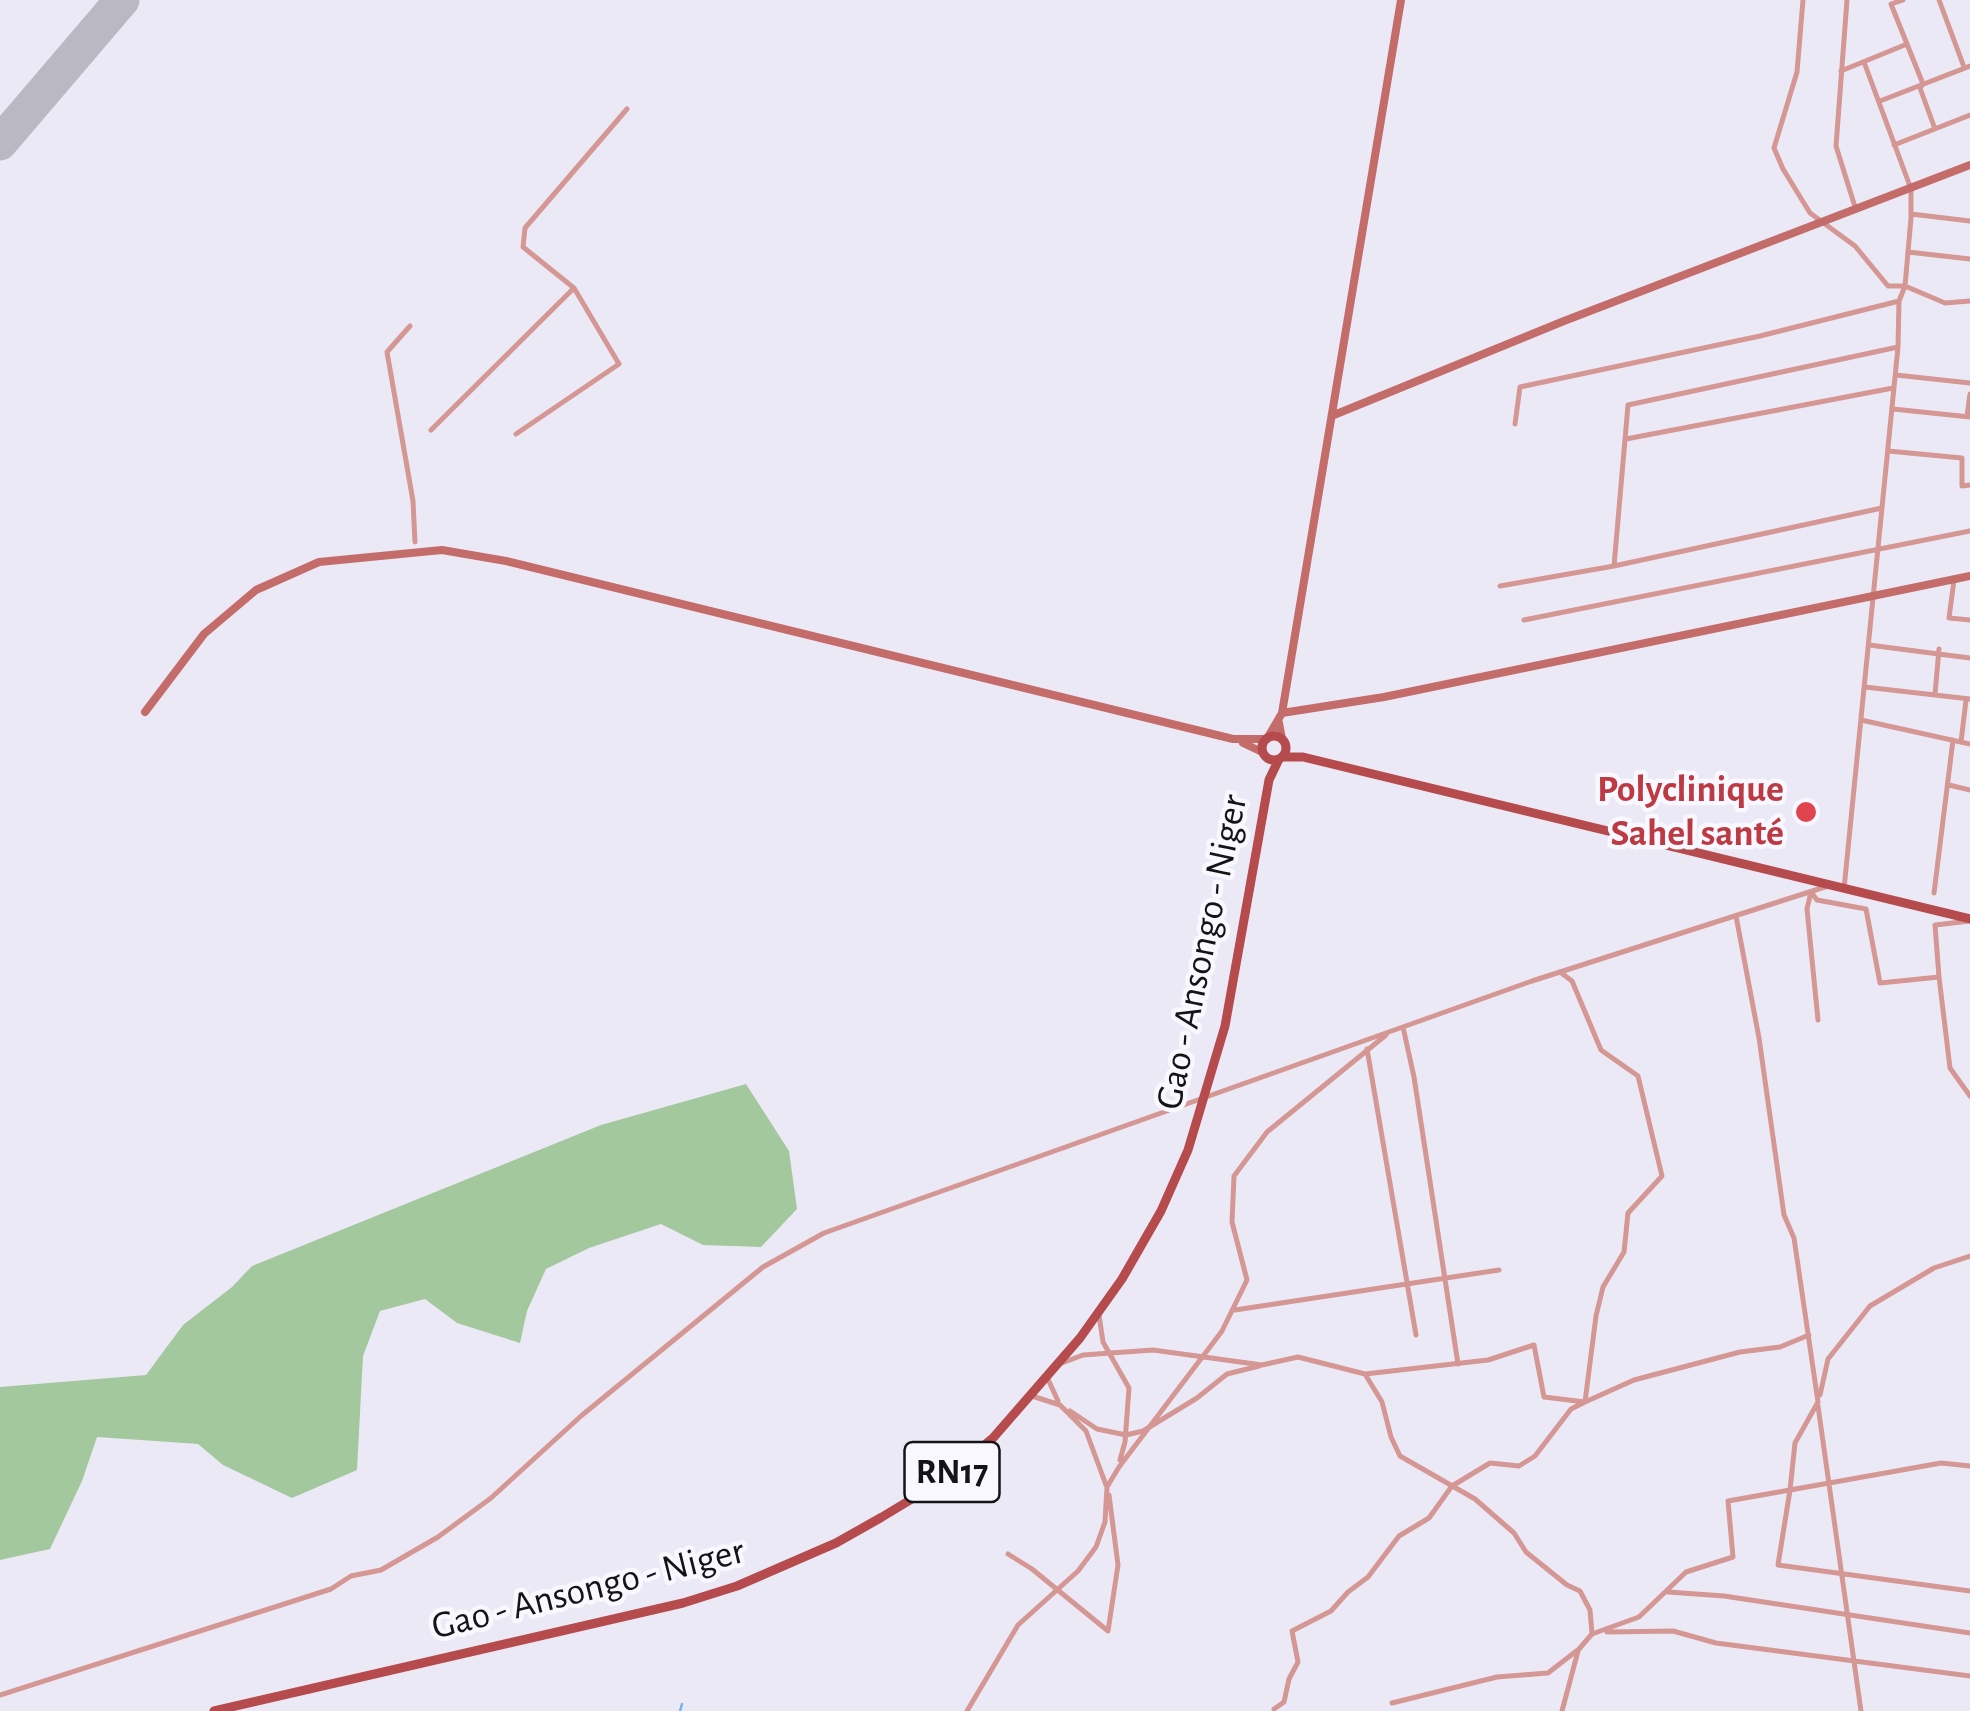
<!DOCTYPE html>
<html>
<head>
<meta charset="utf-8">
<style>
	body { margin:0 }
	canvas { display:block; background:#ece9f6 }
</style>
</head>
<body>
<canvas width="1970" height="1711"></canvas>
<script>
const ctx = document.querySelector('canvas').getContext('2d');
ctx.lineJoin = 'round';
function paint(path, color) { ctx.fillStyle = color; ctx.fill(path, 'evenodd'); }
const toPath = rows => new Path2D(rows.map(r => 'M' + r).join(''));
function strokePath(path, color, width, dash) { ctx.strokeStyle = color; ctx.lineWidth = width; ctx.lineCap = dash ? 'butt' : 'round'; ctx.setLineDash(dash || []); ctx.stroke(path); }
function drawText(font, color, halo, rows, align = 'center') {
  ctx.font = font + ' "Alegreya Sans",sans-serif'; ctx.lineWidth = 9; ctx.setLineDash([]); ctx.textBaseline = 'middle'; ctx.strokeStyle = halo; ctx.fillStyle = color; for (const [text, x, y, turn = 0] of rows) {
    ctx.save(); ctx.translate(x, y); ctx.rotate((+turn || 0) * Math.PI / 180); ctx.textAlign = isNaN(turn) ? turn : align; if (halo) ctx.strokeText(text, 0, 0); ctx.fillText(text, 0, 0); ctx.restore();
  }
}
paint(toPath([
	[746,1084,789,1151,797,1209,761,1247,703,1245,661,1224,589,1248,546,1269,527,1311,520,1343,457,1323,425,1299,380,1311,363,1356,357,1470,292,1498,223,1465,198,1444,97,1437,82,1481,50,1549,0,1560,0,1387,146,1375,183,1325,232,1287,252,1266,601,1125]
]), '#a4c89e');
strokePath(toPath([
	[680,1711,682,1704]
]), '#73b5ea', 2.5);
strokePath(toPath([
	[0,143,122,0]
]), '#bab8c3', 35);
strokePath(toPath([
	[1803,0,1797,72,1774,148,1783,169,1810,213,1855,246,1888,286,1905,286,1945,303,1970,301],
	[1847,0,1836,146,1856,210],
	[1903,0,1891,4,1923,84,1920,88,1935,129],
	[1939,0,1964,67],
	[1841,71,1907,44],
	[1880,101,1970,66],
	[1894,145,1970,115],
	[1911,214,1970,221],
	[1908,252,1970,259],
	[410,326,387,352,413,501,415,542],
	[1896,375,1970,383],
	[1893,409,1970,417],
	[1967,416,1970,394],
	[1515,424,1520,387,1760,336,1899,301],
	[431,430,574,288,523,247,525,228,627,109],
	[516,434,619,364,574,288],
	[1626,439,1893,388],
	[1888,451,1962,458,1962,486,1970,485],
	[1614,566,1628,405,1898,347],
	[1954,580,1949,618,1970,620],
	[1500,586,1614,566,1882,508],
	[1524,620,1970,531],
	[1869,645,1970,658],
	[1865,687,1970,699],
	[1935,694,1939,649],
	[1861,720,1970,744],
	[1961,742,1966,700],
	[1949,785,1970,790],
	[1844,889,1898,347,1899,301,1905,286,1911,218,1911,189,1864,62],
	[1934,893,1953,740],
	[1939,977,1935,925,1970,921],
	[1818,1020,1807,909,1811,892,1817,900,1866,909,1880,983,1939,977,1950,1068,1970,1096],
	[1403,1027,1414,1077,1458,1364],
	[1367,1049,1416,1335],
	[1235,1310,1499,1270],
	[1099,1315,1103,1342,1129,1388,1125,1442,1120,1460],
	[1062,1363,1083,1355,1153,1350,1262,1365,1298,1357,1365,1374,1382,1402,1391,1437,1400,1456,1475,1499,1514,1533,1526,1552,1567,1585,1580,1591,1590,1610,1592,1634],
	[1365,1374,1488,1360,1534,1345,1544,1397,1585,1402,1634,1380,1740,1352,1780,1347,1809,1335],
	[1047,1377,1058,1401],
	[1820,1395,1828,1359,1870,1306,1934,1268,1970,1256],
	[1032,1396,1060,1405,1086,1431,1106,1485],
	[1818,1406,1861,1711],
	[1070,1411,1097,1429,1126,1435,1143,1431,1197,1398,1227,1374,1259,1366],
	[1970,1466,1941,1463,1790,1490,1778,1565,1970,1591],
	[1008,1554,1032,1569,1108,1631],
	[1668,1592,1724,1596,1970,1633],
	[1108,1631,1118,1565,1109,1495],
	[1607,1632,1673,1631,1716,1643,1970,1676],
	[0,1695,331,1589,351,1576,381,1570,438,1537,491,1498,581,1416,763,1267,824,1233,1532,981,1828,886],
	[1392,1703,1497,1677,1548,1673,1579,1649,1592,1634,1639,1617,1686,1572,1733,1557,1728,1501,1790,1490,1795,1443,1818,1402,1794,1238,1784,1215,1759,1038,1736,916],
	[1274,1709,1284,1702,1289,1679,1298,1662,1292,1631,1331,1611,1348,1592,1368,1577,1399,1536,1429,1518,1452,1486,1490,1463,1519,1466,1535,1456,1571,1409,1585,1402,1596,1316,1603,1287,1624,1252,1628,1213,1662,1176,1638,1076,1601,1050,1572,981,1560,972],
	[967,1711,1018,1625,1078,1571,1096,1547,1105,1522,1107,1487,1119,1467,1222,1331,1247,1280,1232,1222,1234,1176,1267,1132,1386,1035],
	[1562,1711,1578,1651]
]), '#d49794', 5);
strokePath(toPath([
	[1334,415,1564,321,1970,165],
	[145,712,204,634,256,590,319,562,442,550,506,561,1233,739,1267,739],
	[1282,713,1384,697,1970,576],
	[1279,723,1282,739],
	[1268,737,1282,713,1401,0],
	[1243,743,1262,752]
]), '#c36c6a', 8);
strokePath(toPath([
	'1262 748a12 12 0 1 1 24 0a12 12 0 1 1-24 0Z',
	[1282,757,1303,757,1970,919],
	[214,1711,683,1603,737,1586,836,1543,882,1517,940,1482,993,1438,1080,1338,1122,1279,1161,1211,1188,1150,1225,1026,1269,780,1279,759]
]), '#b54b4c', 9);
for (const [x, y, r, color] of [
	[1806,812,12,"#e0444e"]
]) { const dot = new Path2D(); dot.arc(x, y, r, 0, 2 * Math.PI); ctx.fillStyle = color; ctx.fill(dot); strokePath(dot, '#f9f7ff', 4); }
for (const [x, y, w] of [
	[952,1472,95]
]) { const box = new Path2D(); box.roundRect(x - w / 2, y - 30, w, 60, 8); ctx.fillStyle = '#f9f7ff'; ctx.fill(box); strokePath(box, '#141317', 2.5); }
drawText('bold 35px', '#141317', null, [
	["RN17",952,1472]
]);
drawText('bold 38px', '#be3a42', '#f9f7ff', [
	["Polyclinique",1784,790],
	["Sahel santé",1784,834]
], 'right');
drawText('38px', '#141317', '#f9f7ff', [
	["Gao - Ansongo - Niger",1202,952,-78],
	["Gao - Ansongo - Niger",588,1589,-14]
]);
</script>
</body>
</html>
